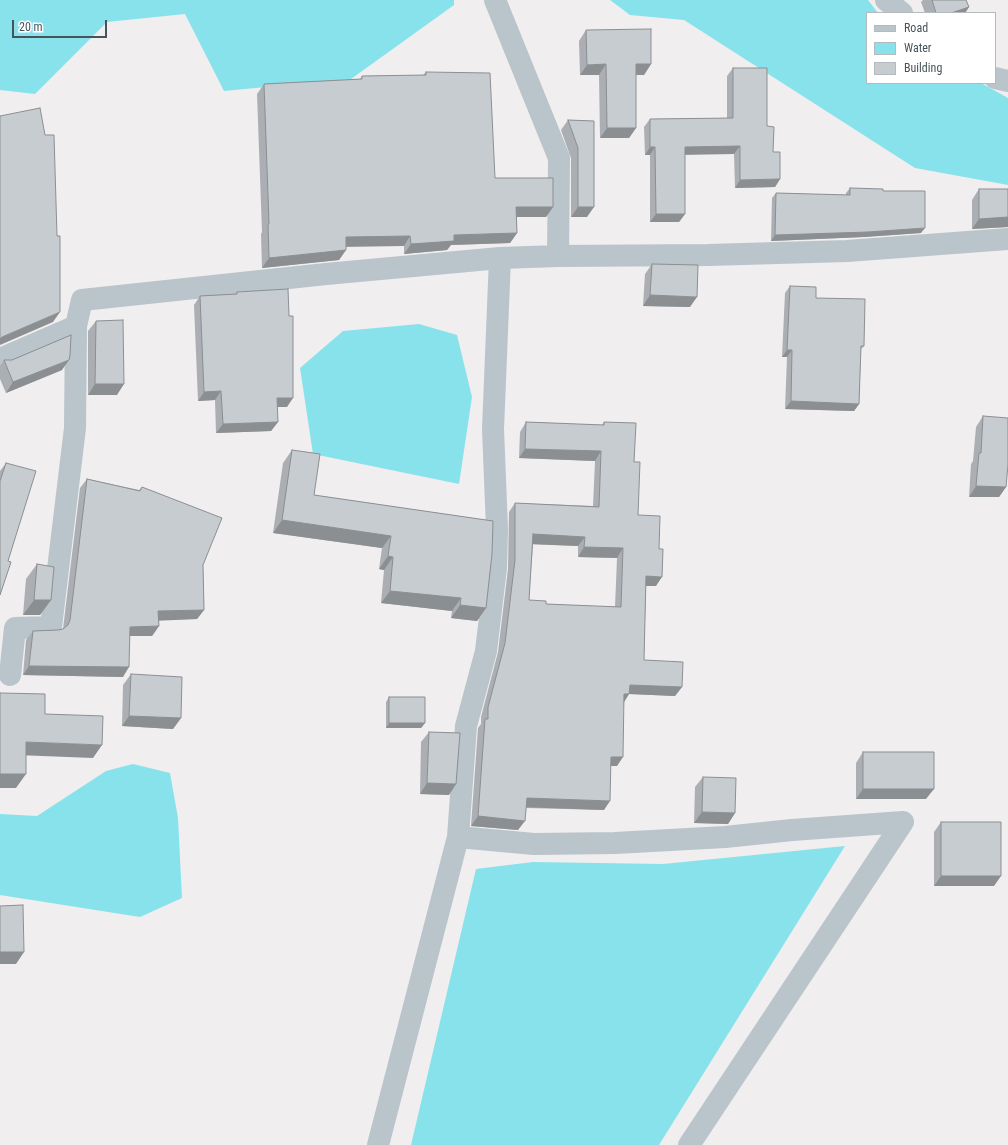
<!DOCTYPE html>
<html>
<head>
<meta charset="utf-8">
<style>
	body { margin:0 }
	#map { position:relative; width:1008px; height:1145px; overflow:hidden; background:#f0eeee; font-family:"Roboto Condensed",sans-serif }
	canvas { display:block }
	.legend { position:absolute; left:866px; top:12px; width:130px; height:72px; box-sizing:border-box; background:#fff; border:1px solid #b5babd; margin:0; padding:5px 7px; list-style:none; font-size:12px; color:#46535b }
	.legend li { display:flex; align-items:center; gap:8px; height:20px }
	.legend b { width:20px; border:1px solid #b5babd }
	.scale { position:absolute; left:12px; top:20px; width:95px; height:18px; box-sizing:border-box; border:2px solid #46535b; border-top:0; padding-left:5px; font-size:12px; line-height:14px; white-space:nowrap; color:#46535b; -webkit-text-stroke:3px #fff; paint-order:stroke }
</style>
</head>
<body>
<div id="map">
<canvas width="1008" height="1145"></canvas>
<ul class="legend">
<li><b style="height:5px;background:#b9c4cb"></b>Road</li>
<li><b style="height:11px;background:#88e2ec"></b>Water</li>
<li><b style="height:11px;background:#c7ccd1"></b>Building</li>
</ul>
<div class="scale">20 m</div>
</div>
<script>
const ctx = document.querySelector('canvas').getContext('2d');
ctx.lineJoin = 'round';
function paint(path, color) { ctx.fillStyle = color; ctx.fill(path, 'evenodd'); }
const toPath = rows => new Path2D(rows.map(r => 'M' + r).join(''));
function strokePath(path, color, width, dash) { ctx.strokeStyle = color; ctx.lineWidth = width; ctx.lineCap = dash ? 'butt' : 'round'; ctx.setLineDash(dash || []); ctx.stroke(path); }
paint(toPath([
	[0,0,454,0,454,5,351,79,224,91,185,14,107,22,35,94,0,90],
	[610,0,868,0,878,13,867,13,867,83,981,83,1008,98,1008,185,915,168,684,20,630,15],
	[419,324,457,335,472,397,459,484,313,454,300,368,343,331],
	[133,764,170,773,178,818,182,898,140,917,0,895,0,814,37,816,106,771],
	[845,846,659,1145,411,1145,476,869,533,862,663,864]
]), '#88e2ec');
strokePath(toPath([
	[886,0,902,13],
	[995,78,1008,81],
	[558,256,708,255,847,251,1008,239],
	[0,359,76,326,82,300,326,274,500,258,558,256,559,158,495,0],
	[10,675,15,628,51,627,75,428,76,326],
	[458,837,534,844,615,843,725,837,792,830,903,822],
	[378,1145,458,837,466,726,486,651,496,568,497,529,493,429,500,258],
	[689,1145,903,822]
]), '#b9c4cb', 22);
paint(toPath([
	[923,0,966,0,969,7,965,13,925,13,921,2],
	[586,30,651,64,644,75,636,75,636,128,629,138,600,138,599,75,580,75,579,41],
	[733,68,767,126,773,152,780,179,775,187,735,188,734,154,685,154,685,214,679,222,650,222,650,155,645,155,644,127,650,119,727,118,727,76],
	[426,72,495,178,553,207,546,217,517,217,517,233,510,243,451,245,447,250,404,254,404,246,346,246,346,250,339,260,262,268,261,234,262,232,257,94,264,84,360,79,362,76,423,75],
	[568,120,594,121,587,217,571,217,571,158,561,130],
	[850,188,883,191,921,233,864,237,771,241,772,198,776,193,846,195,846,193],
	[979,189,1008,189,1008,227,972,229,972,200],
	[652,264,690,307,643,306,645,274],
	[790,286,816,298,864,346,861,349,859,404,854,411,785,409,787,357,782,357,785,293],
	[237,292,287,407,277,407,278,422,271,431,216,433,215,400,198,401,194,305,200,296,235,294],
	[96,321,117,395,88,395,88,331],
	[4,360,62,370,6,393,0,379,0,366],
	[983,416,1006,487,999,497,969,497,971,464,973,461,976,427],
	[526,422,602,425,604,422,634,462,638,515,656,586,646,586,644,660,682,687,675,696,629,694,624,701,617,766,611,766,604,810,526,808,518,830,471,826,478,728,481,724,481,717,498,652,508,569,509,512,515,503,593,506,595,461,519,458,520,432],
	[533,544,578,546,578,557,617,558,615,607,546,604,529,600],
	[292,450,314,495,493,521,486,608,477,621,451,618,452,611,381,603,384,570,379,569,382,548,273,533,283,463],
	[6,463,8,561,0,595,0,471],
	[87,479,139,490,142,487,203,565,204,610,197,619,159,620,159,626,152,636,130,636,123,677,23,675,26,640,33,631,58,630,63,629,80,488],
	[37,564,51,600,40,615,23,615,26,579],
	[131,674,181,718,173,729,122,726,123,685],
	[389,697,425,723,421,728,386,728,386,702],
	[429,732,449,795,420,794,421,742],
	[863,752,926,799,856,799,856,763],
	[703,777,735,813,728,824,694,823,695,787],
	[941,822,994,886,934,886,934,832]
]), '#abafb4');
paint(toPath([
	[969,7,965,13,951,13],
	[606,64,599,75,580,75,587,65],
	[636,64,651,64,644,75,628,75],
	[607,128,636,128,629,138,600,138],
	[740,146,734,154,679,155,685,147],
	[650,147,655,147,650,155,645,155],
	[780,179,775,187,735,188,740,180],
	[516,207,553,207,546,217,509,217],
	[578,207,594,207,587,217,571,217],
	[656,214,685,214,679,222,650,222],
	[1008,217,1008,227,972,229,979,219],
	[925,228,921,233,864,237,771,241,775,235],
	[517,233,510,243,451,245,447,250,404,254,411,244,454,235],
	[410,236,404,246,339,247,346,237],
	[346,250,339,260,262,268,269,258],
	[650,295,697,297,690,307,643,306],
	[60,312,53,322,0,345,0,339,2,337],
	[787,350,792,350,787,357,782,357],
	[69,360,62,370,6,393,13,382],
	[95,384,124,384,117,395,88,395],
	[221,391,215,400,198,401,204,392],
	[277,398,293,398,287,407,270,407],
	[791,401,859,404,854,411,785,409],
	[278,422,271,431,216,433,223,424],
	[525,449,601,451,595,461,519,458],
	[976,486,1006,487,999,497,969,497],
	[282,520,391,536,382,548,273,533],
	[533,534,585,537,578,546,527,544],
	[584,547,623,548,617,558,578,557],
	[388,556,393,557,384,570,379,569],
	[646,576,662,577,656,586,639,586],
	[390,591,461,598,452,611,381,603],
	[34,600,51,600,40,615,23,615],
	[460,605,486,608,477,621,451,618],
	[204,610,197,619,152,621,158,611],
	[159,626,152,636,124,636,130,627],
	[29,666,129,667,123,677,23,675],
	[630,685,682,687,675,696,629,694,623,704,618,703],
	[129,716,181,718,173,729,122,726],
	[389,723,425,723,421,728,386,728],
	[26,742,102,745,93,758,17,755],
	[611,757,623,757,617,766,605,766],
	[0,774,26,774,16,788,0,788],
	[427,783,456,784,449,795,420,794],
	[863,789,934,789,926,799,856,799],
	[527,798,610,801,604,810,520,807],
	[702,812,735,813,728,824,694,823],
	[478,816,525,821,518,830,471,826],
	[941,876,1001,876,994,886,934,886],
	[0,952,24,952,16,964,0,964]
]), '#8b8f92');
const building = toPath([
	[932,0,966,0,969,7,951,13,936,13,932,0],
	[651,29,651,64,636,64,636,128,607,128,606,64,587,65,586,30,651,29],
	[733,68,767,68,767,126,774,127,773,152,780,152,780,179,740,180,740,146,685,147,685,214,656,214,655,147,650,147,650,119,733,118,733,68],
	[426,72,490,73,495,178,553,178,553,207,516,207,517,233,454,235,454,241,411,244,410,236,346,237,346,250,269,258,268,224,269,224,264,84,362,79,362,76,426,75,426,72],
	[40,108,45,135,54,135,57,236,60,236,60,312,2,337,0,339,0,116,40,108],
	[568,120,594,121,594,207,578,207,578,148,568,120],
	[850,188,883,189,883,191,925,191,925,228,868,232,775,235,776,193,850,195,850,188],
	[979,189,1008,189,1008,217,979,219,979,189],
	[652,264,698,265,697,297,650,295,652,264],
	[790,286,816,287,816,298,865,299,864,346,861,346,859,404,791,401,792,350,787,350,790,286],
	[288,289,289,316,293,316,293,398,277,398,278,422,223,424,221,391,204,392,200,296,237,294,237,292,288,289],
	[123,320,124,384,95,384,96,321,123,320],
	[71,335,70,355,69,360,13,382,4,360,12,360,71,335],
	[983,416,1008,418,1008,465,1006,487,976,486,979,453,981,453,983,416],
	[526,422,604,425,604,422,636,423,634,462,640,462,638,515,660,516,659,549,663,549,662,577,646,576,644,660,683,662,682,687,630,685,629,694,624,694,623,757,611,757,610,801,527,798,525,821,478,816,485,719,488,719,488,707,505,643,515,560,515,503,599,507,601,451,525,449,526,422],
	[533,534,585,537,584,547,623,548,621,607,546,604,546,601,529,600,533,534],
	[292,450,320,454,314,495,493,521,492,554,486,608,460,605,461,598,390,591,393,557,388,556,391,536,282,520,292,450],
	[6,463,36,471,8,561,11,562,0,595,0,481,6,463],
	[87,479,140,491,142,487,222,518,203,565,204,610,158,611,159,626,130,627,129,667,29,666,33,631,58,630,63,629,68,625,70,620,87,479],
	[37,564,54,567,51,600,34,600,37,564],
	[131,674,182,677,181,718,129,716,131,674],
	[0,693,45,694,45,714,103,716,102,745,26,742,26,774,0,774,0,693],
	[389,697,425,697,425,723,389,723,389,697],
	[429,732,460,733,456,784,427,783,429,732],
	[863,752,934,752,934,789,863,789,863,752],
	[703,777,736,778,735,813,702,812,703,777],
	[941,822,1001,822,1001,876,941,876,941,822],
	[23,905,24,952,0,952,0,906,23,905]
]);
paint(building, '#c7ccd1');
strokePath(building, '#8b8f92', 1);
</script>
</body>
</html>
